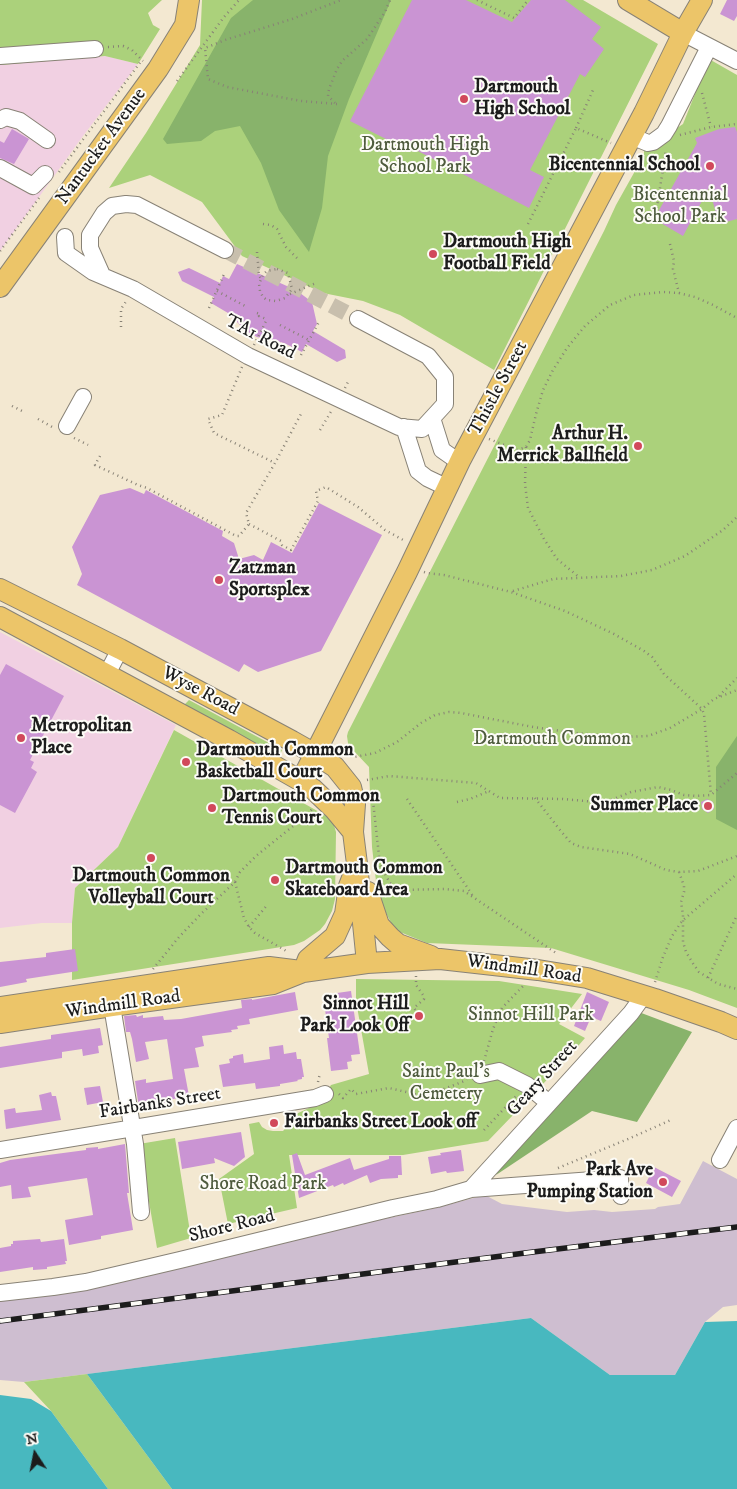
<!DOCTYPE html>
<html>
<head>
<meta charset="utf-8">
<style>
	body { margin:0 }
	#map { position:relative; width:737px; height:1489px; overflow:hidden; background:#f3e8d1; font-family:"IM FELL DW Pica",serif }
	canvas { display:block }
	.north { position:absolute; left:10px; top:1429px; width:50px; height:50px; -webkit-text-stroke:4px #fdfcf7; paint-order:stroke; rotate:349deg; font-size:14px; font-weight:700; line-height:20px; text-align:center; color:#1c1c1c }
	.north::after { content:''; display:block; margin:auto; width:18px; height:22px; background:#1c1c1c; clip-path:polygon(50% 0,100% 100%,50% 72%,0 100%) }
</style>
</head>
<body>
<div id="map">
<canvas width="737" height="1489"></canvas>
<div class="north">N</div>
</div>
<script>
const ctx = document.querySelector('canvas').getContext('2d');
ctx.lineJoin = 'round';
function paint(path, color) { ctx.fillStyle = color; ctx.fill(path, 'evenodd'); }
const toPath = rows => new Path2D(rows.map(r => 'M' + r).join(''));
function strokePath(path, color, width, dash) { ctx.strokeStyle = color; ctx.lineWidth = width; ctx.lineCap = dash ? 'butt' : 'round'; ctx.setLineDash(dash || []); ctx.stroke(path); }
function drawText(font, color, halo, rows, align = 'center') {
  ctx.font = font + ' "IM FELL DW Pica",serif'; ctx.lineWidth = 4; ctx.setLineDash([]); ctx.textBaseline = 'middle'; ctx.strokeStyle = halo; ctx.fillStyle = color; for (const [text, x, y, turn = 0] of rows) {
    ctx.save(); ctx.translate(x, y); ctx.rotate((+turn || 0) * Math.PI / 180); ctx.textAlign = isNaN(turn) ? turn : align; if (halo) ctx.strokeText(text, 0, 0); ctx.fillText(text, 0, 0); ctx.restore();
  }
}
paint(toPath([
	[106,56,138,64,83,136,0,251,0,65],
	[0,632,176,725,118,847,75,888,72,923,42,923,0,928]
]), '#f1d0e2');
paint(toPath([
	[703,1161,737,1179,737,1305,723,1307,705,1322,675,1375,610,1375,531,1318,24,1382,0,1380,0,1300,436,1208,485,1195,502,1204,567,1212,594,1210,612,1212,655,1209,658,1207,680,1204]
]), '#cebed0');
paint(toPath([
	[0,0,162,0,148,13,153,25,160,29,138,64,105,56,0,65],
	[202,0,583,0,658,44,494,370,400,315,363,301,323,293,242,256,202,202,150,175,109,188,146,133,200,45],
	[709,59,737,75,737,1008,689,990,551,948,427,943,395,930,378,898,372,847,369,767,352,749,348,743,347,736,348,732,604,231,616,205,644,155,644,150,683,124],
	[189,700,282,750,279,757,184,705],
	[174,730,328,817,333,822,336,832,335,899,332,911,325,924,320,930,304,941,294,945,72,980,72,923,75,888,118,847],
	[356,979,499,981,582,994,559,1024,585,1038,567,1059,488,1141,403,1155,289,1155,297,1208,228,1224,219,1179,254,1154,249,1124,259,1122,262,1127,267,1130,273,1131,283,1131,291,1122,294,1115,311,1107,325,1094,331,1085,369,1074,356,1001],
	[175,1138,191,1238,157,1248,139,1144],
	[87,1374,172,1489,108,1489,51,1411,24,1382]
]), '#abd17b');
paint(toPath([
	[253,0,391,0,349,99,328,156,322,208,309,252,279,210,261,163,240,126,215,131,201,141,167,144,163,139,231,18],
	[737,736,737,830,716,819,716,767],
	[636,1011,692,1032,637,1122,592,1111,496,1175,506,1161]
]), '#88b36b');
paint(toPath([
	[531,1318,610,1375,675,1375,705,1322,737,1321,737,1489,172,1489,87,1374],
	[0,1395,31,1399,51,1411,108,1489,0,1489]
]), '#48b8bf');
paint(toPath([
	[412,0,466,0,512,22,531,0,565,0,601,27,592,39,604,49,585,77,580,74,530,170,544,177,529,208,408,146,406,149,350,121],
	[727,0,737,0,737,16,734,21,720,14],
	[735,127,737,132,737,219,719,224,709,188,683,236,654,219,697,143,695,138,719,129],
	[12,129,29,139,14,164,0,158,0,141,4,143],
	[237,264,296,290,312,302,317,324,313,331,345,350,346,358,337,362,306,344,302,352,284,343,257,337,246,331,228,313,211,303,214,297,182,281,178,272,189,268,220,283,223,276,229,279],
	[130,488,144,494,146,490,223,531,222,536,234,543,239,559,254,555,263,560,271,542,292,553,319,503,382,535,321,651,258,672,244,664,239,672,77,585,82,574,72,547,100,495],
	[6,664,64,696,30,760,34,762,31,768,37,772,15,813,0,805,0,675],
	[707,799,713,802,714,809,708,813,702,809,701,802],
	[75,949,78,971,26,979,27,982,0,987,0,962,46,957,46,953],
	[351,991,360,1054,351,1055,352,1061,347,1062,348,1069,331,1071,327,1038,329,1038,323,995],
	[295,992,298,1010,249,1019,250,1024,237,1026,238,1029,231,1030,232,1032,202,1036,204,1046,195,1048,199,1067,184,1069,189,1096,168,1100,168,1102,139,1108,135,1081,146,1079,146,1083,173,1079,167,1039,145,1042,149,1059,136,1062,132,1039,130,1032,126,1032,124,1016,136,1015,137,1017,143,1015,143,1018,163,1016,164,1020,181,1019,242,1008,241,1000,252,999,252,1000],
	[587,992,609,1002,601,1021,591,1017,585,1031,574,1026],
	[100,1028,103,1045,98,1046,99,1053,83,1056,82,1049,62,1052,62,1058,0,1068,0,1047,51,1039,51,1035],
	[283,1045,284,1054,296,1052,297,1059,301,1059,304,1077,302,1077,302,1079,297,1080,298,1081,280,1084,280,1086,256,1089,255,1083,223,1087,219,1065,230,1063,229,1059,233,1058,233,1056,243,1054,244,1063,270,1059,269,1047],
	[100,1086,103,1102,87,1105,84,1088],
	[51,1092,52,1096,56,1096,61,1120,6,1129,4,1110,15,1108,16,1113,42,1110,39,1095],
	[241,1132,245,1157,234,1166,214,1158,215,1163,182,1169,178,1142],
	[125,1144,129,1193,127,1193,133,1230,101,1236,101,1239,69,1245,65,1220,93,1215,87,1178,28,1187,31,1197,12,1199,11,1185,0,1187,0,1163,10,1160,86,1150,86,1148,98,1147,98,1149],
	[461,1150,464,1171,447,1173,446,1171,431,1174,428,1157,441,1155,440,1153],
	[297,1153,305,1175,350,1158,354,1170,389,1159,389,1156,401,1156,402,1175,398,1175,398,1178,381,1179,370,1183,367,1175,344,1185,343,1183,334,1187,333,1185,299,1198,292,1155],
	[654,1167,681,1181,672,1197,646,1183],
	[40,1239,41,1242,64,1239,67,1261,65,1261,66,1264,47,1267,47,1269,33,1270,33,1267,0,1272,0,1248,11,1246,11,1244,13,1244,13,1241]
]), '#ca94d3');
strokePath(toPath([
	[225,250,358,319]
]), '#c8bfad', 16, [16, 8]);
const minor = toPath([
	[683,33,737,61],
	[0,56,95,49],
	[0,120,6,117,20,121,47,140],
	[631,136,648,143,653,142,664,134,669,126,709,47],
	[0,168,33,186,45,174],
	[65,237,66,253,93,272,133,289,248,356,399,427,422,429,445,404,445,377,428,356,358,319],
	[102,275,90,248,90,235,104,213,112,206,126,204,137,205,225,250],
	[432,418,442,450,452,457,461,459],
	[67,426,83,397],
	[404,427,418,471,427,478,448,488],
	[107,674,120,649],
	[110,994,135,1144,141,1212],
	[480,1075,499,1071,527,1085,549,1103],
	[0,1150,315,1098,325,1094],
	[720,1160,737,1128],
	[471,1189,631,1013,644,995],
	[0,1293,53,1287,86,1282,180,1260,393,1208,437,1199,471,1189,620,1178,621,1196]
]);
const major = toPath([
	[628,0,683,33],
	[0,287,158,69,185,25,189,0],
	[0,589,120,649,292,741,315,754,335,767,351,787,355,804,353,832,357,864,367,963],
	[0,617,229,740,301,781,313,789,334,809,353,832],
	[301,781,407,572,461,459,644,113,683,33,702,0],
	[368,892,379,925,390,937,398,944,431,956],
	[303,972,308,959,335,936,345,914,349,886,354,873],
	[0,1007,269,967,301,971],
	[0,1023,112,1006,273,984,303,972,367,963,440,959,538,970,587,978,655,999,721,1022,737,1029]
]);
strokePath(minor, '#888276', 18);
strokePath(major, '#888276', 22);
strokePath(toPath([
	[477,0,514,18,528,0],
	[108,47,123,46,132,50,143,61],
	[177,81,224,17,239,0],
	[702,93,711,127],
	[335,103,328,96,329,89,337,69,342,61,367,39,385,12,390,0],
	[337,104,301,101,227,87,208,79,205,48,225,40,292,19,341,0],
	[576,128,593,90],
	[680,135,711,127,737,124],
	[59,172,142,60],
	[656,213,666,150],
	[263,224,271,225,277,229,286,247,297,258],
	[528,224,576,128,611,143],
	[670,244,674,261,673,269,679,293],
	[0,251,39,198],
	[257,252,259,275,261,279],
	[277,269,288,273,292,289,285,298,276,301,267,300,263,297,260,291,259,284,263,275,267,271,277,269],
	[217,291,247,307],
	[290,294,316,283],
	[209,308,225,272],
	[257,313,260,314,259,316,266,319],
	[280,325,309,340],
	[121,327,121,309,127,300],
	[254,345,267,319],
	[301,355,319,322],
	[242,367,222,415,208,419,214,433,275,463],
	[345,388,349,380],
	[12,406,24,412],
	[38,419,54,428],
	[320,430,332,410],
	[74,438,88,445],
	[489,439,517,450,526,447,530,440,536,414,543,390,553,370,567,348,585,326,610,305,634,295,663,292,679,293,695,297,713,305,737,318],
	[526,447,525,484,528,508,544,539,557,559,579,577],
	[100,456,95,465,138,485,147,488,236,536,239,536,249,524,246,513,275,463,302,412],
	[249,524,281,541,282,545,291,550,318,501,316,491,326,487,358,507,385,530,405,541],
	[424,572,427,573,444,575,511,592,565,611,614,634,644,651,652,657,664,674,702,709,704,714,711,795],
	[513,591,553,579,621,576,652,570,685,556,723,530,737,517],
	[719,696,737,678],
	[346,754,354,757,375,753,397,742,421,723,435,715,449,712,461,713,533,727,576,733,623,737,648,736,670,728,702,709,714,699,737,690],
	[367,780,389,776,476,783,500,798,563,799,596,802,606,802,631,792,658,787,671,790,684,795,696,796,711,795,737,773],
	[535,798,560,830,571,843,581,847,630,854,666,870,679,872,698,871,737,856],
	[407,799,473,896],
	[373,801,380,865,390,883,400,890,445,889,464,891,556,953],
	[457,802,470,799,489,791],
	[679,872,684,886,684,892,681,902,683,915,683,942,686,952,694,965,699,972,718,984,737,989],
	[235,882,244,918,249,927,255,933,288,952],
	[249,927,268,904],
	[153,969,179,937,201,914,235,882,240,872,256,856,308,814,312,809],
	[416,976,416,985,423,995,424,999,414,1008,419,1016],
	[708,978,737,915],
	[655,982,663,957,672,936,682,921,737,874],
	[484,1061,493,1029,502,1008,525,984],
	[318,1082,320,1073],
	[339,1094,343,1098,351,1089,356,1094,389,1088,423,1096,431,1094,467,1080],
	[484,1130,517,1095],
	[558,1168,628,1139,671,1120]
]), '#888276', 2.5, [1, 4]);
strokePath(minor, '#fff', 16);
strokePath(major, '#ecc569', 20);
const rail = toPath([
	[0,1321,525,1253,737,1227]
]);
strokePath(rail, '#1c1c1c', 5.5);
strokePath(rail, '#fdfcf7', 4, [11]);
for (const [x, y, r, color] of [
	[464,99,5,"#d1495b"],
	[710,166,5,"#d1495b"],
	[433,254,5,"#d1495b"],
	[638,446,5,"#d1495b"],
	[219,580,5,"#d1495b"],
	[21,738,5,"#d1495b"],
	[186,762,5,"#d1495b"],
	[708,806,5,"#d1495b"],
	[212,808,5,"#d1495b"],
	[151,858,5,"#d1495b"],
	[275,880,5,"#d1495b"],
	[419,1016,5,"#d1495b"],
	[274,1123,5,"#d1495b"],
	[663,1182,5,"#d1495b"]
]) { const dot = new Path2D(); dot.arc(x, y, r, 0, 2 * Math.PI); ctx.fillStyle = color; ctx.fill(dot); strokePath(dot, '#fdfcf7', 2); }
drawText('bold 19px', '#1c1c1c', '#fdfcf7', [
	["Dartmouth",474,88],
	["High School",474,110],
	["Bicentennial School",700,166,"right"],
	["Dartmouth High",443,243],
	["Football Field",443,265],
	["Arthur H.",628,435,"right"],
	["Merrick Ballfield",628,457,"right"],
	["Zatzman",229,569],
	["Sportsplex",229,591],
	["Metropolitan",31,727],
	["Place",31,749],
	["Dartmouth Common",196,751],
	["Basketball Court",196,773],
	["Dartmouth Common",222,797],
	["Tennis Court",222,819],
	["Summer Place",698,806,"right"],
	["Dartmouth Common",285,869],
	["Skateboard Area",285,891],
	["Dartmouth Common",151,877,"center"],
	["Volleyball Court",151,899,"center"],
	["Sinnot Hill",409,1005,"right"],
	["Park Look Off",409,1027,"right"],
	["Fairbanks Street Look off",284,1123],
	["Park Ave",653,1171,"right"],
	["Pumping Station",653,1193,"right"]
], 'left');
drawText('19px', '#4e5b3d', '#fdfcf7', [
	["Dartmouth High",425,146],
	["School Park",425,168],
	["Bicentennial",680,196],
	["School Park",680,218],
	["Dartmouth Common",552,740],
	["Sinnot Hill Park",531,1016],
	["Saint Paul's",446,1073],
	["Cemetery",446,1095],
	["Shore Road Park",263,1185]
]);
drawText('19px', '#1c1c1c', '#fdfcf7', [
	["Nantucket Avenue",102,147,-54],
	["TA1 Road",260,338,27],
	["Thistle Street",499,389,-62],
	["Wyse Road",200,692,28],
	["Windmill Road",524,970,8],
	["Windmill Road",123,1005,-8],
	["Geary Street",543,1079,-48],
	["Fairbanks Street",160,1104,-9],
	["Shore Road",232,1227,-14]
]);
</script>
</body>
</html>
